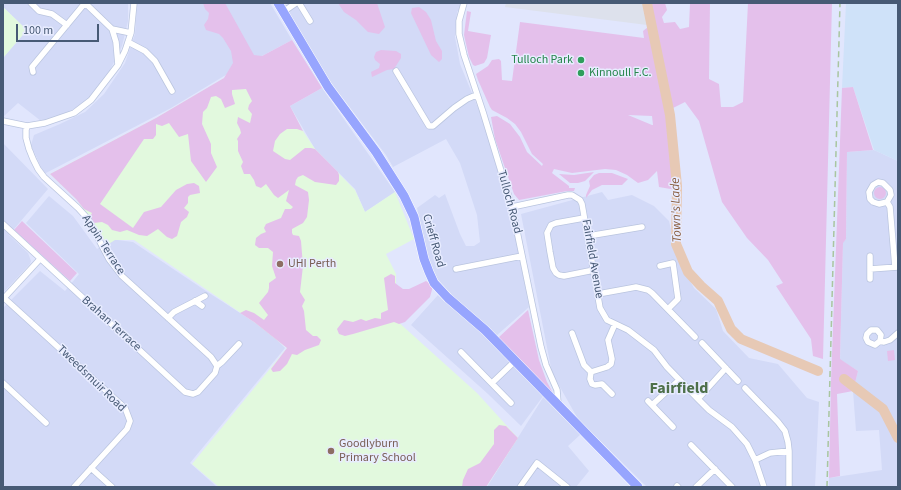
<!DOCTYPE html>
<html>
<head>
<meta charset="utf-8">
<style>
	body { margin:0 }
	#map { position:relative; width:901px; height:490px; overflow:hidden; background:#e1e6fd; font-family:"Source Sans 3",sans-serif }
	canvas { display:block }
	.frame { position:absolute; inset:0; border:4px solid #475a75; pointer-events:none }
	.scale { position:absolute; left:16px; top:24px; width:83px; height:18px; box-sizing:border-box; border:2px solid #475a75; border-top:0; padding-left:5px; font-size:12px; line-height:14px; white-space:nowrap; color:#475a75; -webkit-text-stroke:3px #e8ecff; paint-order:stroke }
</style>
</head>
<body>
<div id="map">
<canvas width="901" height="490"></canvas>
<div class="frame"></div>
<div class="scale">100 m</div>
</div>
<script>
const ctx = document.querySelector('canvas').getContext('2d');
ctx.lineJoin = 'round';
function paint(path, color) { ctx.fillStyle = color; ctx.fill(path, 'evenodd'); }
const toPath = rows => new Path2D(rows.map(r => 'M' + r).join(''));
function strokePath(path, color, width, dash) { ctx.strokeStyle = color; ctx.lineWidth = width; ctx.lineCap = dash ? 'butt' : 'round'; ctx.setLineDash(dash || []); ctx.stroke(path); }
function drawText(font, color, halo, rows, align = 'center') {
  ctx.font = font + ' "Source Sans 3",sans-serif'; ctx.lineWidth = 3; ctx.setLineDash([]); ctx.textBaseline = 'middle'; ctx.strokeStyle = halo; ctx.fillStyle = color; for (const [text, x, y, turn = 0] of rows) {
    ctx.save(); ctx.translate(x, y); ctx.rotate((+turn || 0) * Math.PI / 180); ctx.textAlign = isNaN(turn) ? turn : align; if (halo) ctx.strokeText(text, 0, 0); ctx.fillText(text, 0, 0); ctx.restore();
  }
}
paint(toPath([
	[3,3,128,3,128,21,122,46,104,82,84,104,55,118,41,121,18,103,3,117,3,58,27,30,3,7],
	[137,3,270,3,292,40,224,76,171,108,44,174,31,145,34,135,60,124,85,112,104,94,125,63,135,34],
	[290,3,463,3,457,12,455,37,460,64,481,115,512,217,529,307,496,336,443,288,436,277,428,257,417,208,435,195,439,198,445,194,460,234,466,246,474,246,480,242,477,215,460,163,446,139,393,167,386,155,329,80,284,6],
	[322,88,395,192,365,212,355,189,315,149,290,106],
	[3,143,48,189,9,235,28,253,31,261,30,264,3,293],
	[874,150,898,161,898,487,829,487,829,478,882,470,879,430,856,431,853,391,858,371,840,360,843,242,846,239,847,152],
	[602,192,608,200,632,195,654,206,669,221,678,260,694,288,716,309,723,331,749,358,778,364,807,398,819,402,815,487,647,487,578,419,552,373,521,214],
	[49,196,73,216,97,249,110,239,133,242,206,291,254,322,271,334,285,348,190,463,217,487,6,487,3,484,3,308,40,271,65,291,79,274,26,223],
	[438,295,468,318,544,395,521,426,488,394,411,325],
	[544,396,581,434,568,446,589,471,576,487,487,487]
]), '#d3daf7');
paint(toPath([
	[846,3,898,3,898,161,874,150,853,87,842,88]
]), '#cfe2f9');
paint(toPath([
	[506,3,643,3,647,25,505,7]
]), '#dde1ec');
paint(toPath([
	[3,7,27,30,3,58],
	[262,56,303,131,315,149,355,190,365,212,395,192,414,239,386,254,396,274,396,320,477,393,518,438,486,487,219,487,192,464,287,348,254,322,134,240,115,240,107,245,94,223,76,199,50,174,156,118]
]), '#e2f9de');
paint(toPath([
	[203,3,225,3,254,55,262,56,292,40,322,88,290,106,303,131,297,129,287,129,280,134,275,141,273,151,285,159,290,160,305,148,311,148,315,149,338,172,339,175,339,181,336,185,315,182,303,175,298,177,296,180,295,185,308,192,309,200,307,217,303,223,292,229,292,233,293,235,299,236,301,241,303,266,300,292,305,300,302,306,304,311,306,330,313,336,317,336,321,340,319,345,305,350,297,355,292,354,287,364,280,371,273,372,271,369,287,348,254,322,240,313,246,310,254,313,264,320,268,315,259,303,268,292,269,288,269,283,276,278,272,266,273,252,268,248,259,248,255,245,256,238,261,234,266,232,264,228,266,224,281,218,285,209,291,209,293,207,286,201,289,190,278,198,274,195,266,184,261,188,256,186,254,180,250,174,244,174,241,166,243,162,238,151,238,141,237,139,241,133,240,129,237,123,238,117,250,123,252,114,248,109,249,105,252,101,246,89,232,90,232,94,235,104,225,108,221,99,216,96,211,97,207,108,203,112,202,124,211,144,211,153,217,167,206,182,191,161,188,134,179,137,169,123,162,126,156,124,156,135,153,139,144,139,100,204,133,228,144,212,161,207,176,190,187,184,194,183,199,186,200,193,190,195,188,197,188,203,184,208,189,212,187,217,181,222,177,236,172,239,167,237,158,229,147,236,139,235,127,230,120,232,112,230,108,225,102,222,94,223,90,217,92,213,84,209,76,199,50,174,156,118,224,78,233,63,231,51,223,38,219,34,206,30,204,25,208,19,209,13,205,9],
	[338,3,377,3,385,27,379,34,368,32,356,20,344,12],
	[643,3,665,3,667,10,662,17,664,23,675,22,680,29,689,27,690,3,710,3,709,79,719,84,721,107,733,107,743,102,748,3,832,3,823,359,813,356,811,339,776,286,783,283,768,260,747,238,722,202,699,121,685,102,667,111,682,191,659,187,657,171,648,180,638,183,627,175,616,170,605,169,572,173,554,169,552,173,569,186,569,188,575,188,574,191,567,191,519,200,514,194,495,139,491,117,497,116,510,124,520,137,527,152,542,166,543,164,532,154,521,132,515,124,507,118,492,110,490,107,478,80,476,74,488,66,492,60,499,59,501,61,502,80,512,81,520,22,644,38,643,31,648,27],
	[628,115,652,116,653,125,652,125],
	[419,7,426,12,431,20,436,41,442,51,442,59,439,62,431,55,411,13,412,8],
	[467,11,471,12,468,31,491,35,487,58,484,63,475,66,473,65,469,57,464,35],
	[381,50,396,51,401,54,401,58,394,69,387,70,372,77,371,72,379,68,380,64,375,60,374,57,376,52],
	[853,87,873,150,847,152,846,239,843,243,840,359,858,371,853,391,837,394,840,476,829,478,831,381,842,88],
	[594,172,585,181,578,183,570,183,559,174,574,175],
	[599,173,612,173,628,179,622,185,602,185,592,190,586,198,586,195,590,186,589,181,594,175],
	'874 193a6 6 0 1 1 12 0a6 6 0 1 1-12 0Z',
	[22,221,77,273,70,281,14,230],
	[391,274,395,276,395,283,403,289,409,289,426,281,433,286,430,297,405,322,399,324,394,322,353,334,345,336,339,334,337,329,344,320,353,322,361,319,366,321,375,318,381,319,381,313,388,310,384,278],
	[528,310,539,360,547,382,553,393,552,394,498,338],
	[894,350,895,360,888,361,887,351],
	[499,425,506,426,518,438,486,487,462,487,463,480,468,469,480,463,494,444,494,430]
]), '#e4c0eb');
strokePath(toPath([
	[647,3,670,115,677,186,676,244,688,272,701,286,718,301,731,329,741,339,818,371],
	[844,379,883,409,898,438]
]), '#e7c9b5', 10);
const street = toPath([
	[31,3,39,11,52,14,67,25],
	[85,3,112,29,116,42,118,65],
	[299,3,310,21],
	[464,3,459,21,459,34,464,55,483,112,512,207,541,347,546,365,557,390,558,403],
	[283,12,296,3],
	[112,29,131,33],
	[128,42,145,51,155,61,172,91],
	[396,71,429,126,433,126,454,108,467,99,474,96,477,97],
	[33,72,32,67,85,3],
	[3,121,27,126,45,123,74,113,91,100,118,65,125,51,131,33,134,3],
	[27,126,26,130,26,138,29,149,33,159,38,169,44,177,78,208,88,219,109,259,122,276,211,357,217,366,222,362,239,344],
	[887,202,879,204,873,202,870,199,869,192,873,185,878,182,883,183,890,190,891,195,887,202,890,207,895,267],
	[512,207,568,195,572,195,580,200,582,204,600,308,607,320,628,330,654,350,667,367,698,399,709,410,732,427,747,444,755,460,764,487],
	[584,218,556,223,551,225,547,233,550,252,553,268,556,273,559,275,564,276,594,270],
	[3,224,185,392,193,394,198,392,215,373,217,366],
	[588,236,642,227],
	[870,256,870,279],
	[660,266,673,263,678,299,668,309],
	[456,269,522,256],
	[870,269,898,267],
	[598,294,631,288,636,287,648,290,652,293,695,337],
	[3,297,125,408,127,413,130,421,127,429,74,487],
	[4,298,40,259],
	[195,301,202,306],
	[168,318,174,312,205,296],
	[572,333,584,365,591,372,590,379,592,384,595,385,602,384,612,394],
	[880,341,881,335,877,330,871,330,867,334,866,338,868,342,875,345,880,341,884,342,890,340,898,333],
	[702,343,738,381],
	[461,352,511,403],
	[591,372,607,367,611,364,612,359,608,340,615,324],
	[3,383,46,423],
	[492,383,515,361],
	[745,388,778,422,785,431,788,442,789,451,770,453,755,460],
	[698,399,726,368],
	[648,401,673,427],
	[652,405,679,380],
	[691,445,732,487],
	[789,451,789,487],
	[91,468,112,487],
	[677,486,678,487],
	[520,487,537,463,567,487],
	[696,487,715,469]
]);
const primary = toPath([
	[278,3,328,87,376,152,404,196,414,217,424,259,429,272,434,283,448,298,485,330,638,487]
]);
strokePath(street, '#bac5df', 7);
strokePath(primary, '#fff', 10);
strokePath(street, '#fff', 5.5);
strokePath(primary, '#97a5fe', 9);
strokePath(toPath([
	[827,487,840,3]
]), '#a9c6a0', 1.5, [6, 4]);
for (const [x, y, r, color] of [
	[581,60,4,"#2e9e5b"],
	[581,73,4,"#2e9e5b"],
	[280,264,4,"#8d6e63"],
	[331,451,4,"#8d6e63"]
]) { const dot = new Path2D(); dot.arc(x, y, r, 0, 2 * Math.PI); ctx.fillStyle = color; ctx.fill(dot); strokePath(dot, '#e8ecff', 1.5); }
drawText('12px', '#27864d', '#e8ecff', [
	["Tulloch Park",573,60],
	["Kinnoull F.C.",589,73,"left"]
], 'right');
drawText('12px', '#475a75', '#e8ecff', [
	["Tulloch Road",509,202,75],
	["Crieff Road",433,241,74],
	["Appin Terrace",103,245,57],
	["Fairfield Avenue",592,259,80],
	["Brahan Terrace",111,324,42],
	["Tweedsmuir Road",91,379,44]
]);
drawText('12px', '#785e54', '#e8ecff', [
	["UHI Perth",288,264],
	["Goodlyburn",339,444],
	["Primary School",339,458]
], 'left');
drawText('italic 13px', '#8a5e40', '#e8ecff', [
	["Town's Lade",677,210,-92]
]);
drawText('bold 16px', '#4e704a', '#e8ecff', [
	["Fairfield",679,389]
]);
</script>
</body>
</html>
